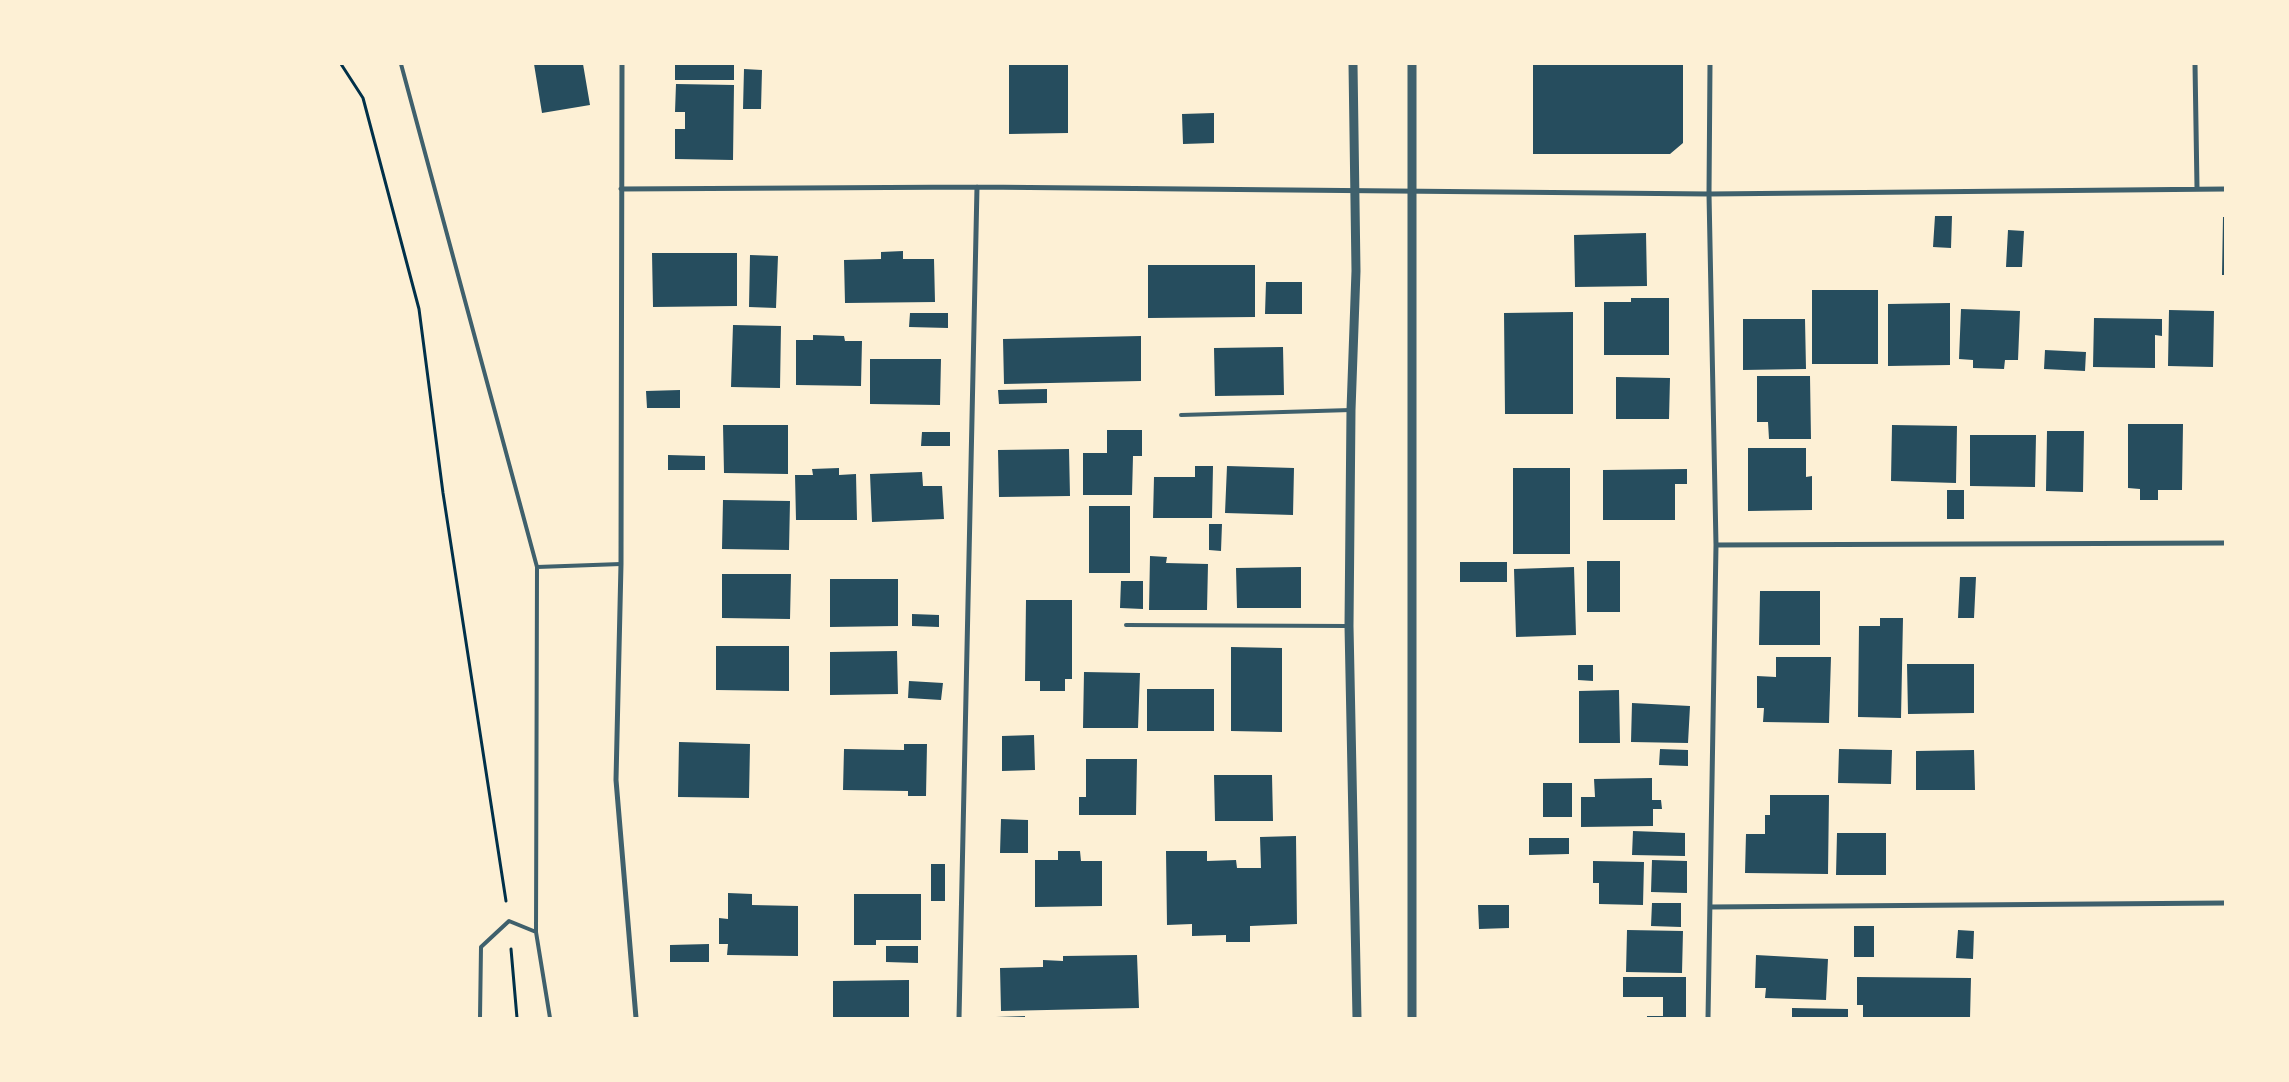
<!DOCTYPE html>
<html>
<head>
<meta charset="utf-8">
<style>
	body { margin:0 }
	#map { position:relative; width:2289px; height:1082px; overflow:hidden; background:#fdf0d5; font-family:"DejaVu Sans",sans-serif }
	canvas { display:block }
	.frame { position:absolute; inset:0; border:65px solid #fdf0d5; pointer-events:none }
</style>
</head>
<body>
<div id="map">
<canvas width="2289" height="1082"></canvas>
<div class="frame"></div>
</div>
<script>
const ctx = document.querySelector('canvas').getContext('2d');
ctx.lineJoin = 'round';
function paint(path, color) { ctx.fillStyle = color; ctx.fill(path, 'evenodd'); }
const toPath = rows => new Path2D(rows.map(r => 'M' + r).join(''));
function strokePath(path, color, width, dash) { ctx.strokeStyle = color; ctx.lineWidth = width; ctx.lineCap = dash ? 'butt' : 'round'; ctx.setLineDash(dash || []); ctx.stroke(path); }
paint(toPath([
	[534,64,583,64,590,105,542,113],
	[675,64,734,64,734,80,675,80],
	[1009,64,1068,64,1068,133,1009,134],
	[1533,64,1683,64,1683,143,1670,154,1533,154],
	[744,69,762,70,761,109,743,109],
	[676,84,734,85,733,160,675,159,675,129,685,129,685,112,675,112],
	[1214,113,1214,143,1183,144,1182,114],
	[1935,216,1952,216,1951,248,1933,247],
	[2223,217,2225,217,2225,275,2222,275],
	[2008,230,2024,231,2022,267,2006,267],
	[1646,233,1647,286,1575,287,1574,235],
	[903,251,903,259,934,259,935,302,845,303,844,260,881,259,881,252],
	[652,253,737,253,737,306,653,307],
	[750,255,778,256,776,308,749,307],
	[1148,265,1255,265,1255,317,1148,318],
	[1266,282,1302,282,1302,314,1265,314],
	[1812,290,1878,290,1878,364,1812,364],
	[1631,298,1669,298,1669,355,1604,355,1604,302,1631,302],
	[1950,303,1950,365,1888,366,1888,304],
	[1961,309,2020,311,2018,360,2005,360,2004,369,1973,368,1973,360,1959,359],
	[2169,310,2214,311,2213,367,2168,366],
	[1573,312,1573,414,1505,414,1504,313],
	[910,313,948,313,948,328,909,327],
	[2094,318,2162,319,2162,336,2155,335,2155,368,2093,367],
	[1743,319,1805,319,1806,369,1743,370],
	[733,325,781,326,780,388,731,387],
	[813,335,844,336,845,341,862,341,861,386,796,385,796,340,813,340],
	[1141,336,1141,381,1004,384,1003,339],
	[1283,347,1284,395,1215,396,1214,348],
	[2045,350,2086,352,2085,371,2044,369],
	[870,359,941,359,940,405,870,404],
	[1757,376,1810,376,1811,439,1769,439,1768,422,1757,422],
	[1616,377,1670,378,1669,419,1616,419],
	[1047,389,1047,403,999,404,998,390],
	[680,390,680,408,647,408,646,391],
	[2128,424,2183,424,2182,490,2158,490,2158,500,2140,500,2140,489,2128,488],
	[723,425,788,425,788,474,724,473],
	[1892,425,1957,426,1956,483,1891,481],
	[1107,430,1142,430,1142,456,1133,456,1132,495,1083,495,1083,453,1107,453],
	[2047,431,2084,431,2083,492,2046,491],
	[922,432,950,432,950,446,921,446],
	[1970,435,2036,435,2035,487,1970,486],
	[1748,448,1806,448,1806,477,1812,476,1812,510,1748,511],
	[1069,449,1070,496,999,497,998,450],
	[668,455,705,456,705,470,668,470],
	[1195,466,1213,466,1212,518,1153,518,1154,477,1195,477],
	[1227,466,1294,468,1293,515,1225,513],
	[839,468,839,475,856,474,857,520,796,520,795,475,813,475,812,469],
	[1513,468,1570,468,1570,554,1513,554],
	[1687,469,1687,484,1675,484,1675,520,1603,520,1603,470],
	[922,472,923,486,942,486,944,519,872,522,870,474],
	[1947,490,1964,490,1964,519,1947,519],
	[723,500,790,501,789,550,722,549],
	[1089,506,1130,506,1130,573,1089,573],
	[1209,524,1222,524,1221,551,1209,550],
	[1150,556,1167,557,1166,563,1208,564,1207,610,1149,610],
	[1587,561,1620,561,1620,612,1587,612],
	[1460,562,1507,562,1507,582,1460,582],
	[1301,567,1301,608,1237,608,1236,568],
	[1574,567,1576,635,1516,637,1514,569],
	[722,574,791,574,790,619,722,618],
	[1960,577,1976,577,1974,618,1958,618],
	[830,579,898,579,898,626,830,627],
	[1121,581,1143,581,1143,609,1120,608],
	[1760,591,1820,591,1820,645,1759,645],
	[1026,600,1072,600,1072,679,1065,679,1065,691,1040,691,1040,681,1025,681],
	[912,614,939,615,939,627,912,626],
	[1880,618,1903,618,1901,718,1858,717,1859,626,1880,626],
	[716,646,789,646,789,691,716,690],
	[1231,647,1282,648,1282,732,1231,731],
	[897,651,898,694,830,695,830,652],
	[1776,657,1831,657,1829,723,1763,722,1764,708,1757,708,1757,676,1776,677],
	[1907,664,1974,664,1974,713,1908,714],
	[1578,665,1593,665,1593,681,1578,680],
	[1084,672,1140,673,1138,728,1083,728],
	[909,681,943,683,941,700,908,698],
	[1147,689,1214,689,1214,731,1147,731],
	[1619,690,1620,743,1579,743,1579,691],
	[1632,703,1690,706,1688,743,1631,742],
	[1034,735,1035,770,1002,771,1002,736],
	[679,742,750,744,749,798,678,797],
	[904,744,927,744,926,796,908,796,908,791,843,790,844,749,904,750],
	[1660,749,1688,750,1688,766,1659,765],
	[1839,749,1892,750,1891,784,1838,783],
	[1974,750,1975,790,1916,790,1916,751],
	[1086,759,1137,759,1136,815,1079,815,1079,797,1086,797],
	[1214,775,1272,775,1273,821,1215,821],
	[1652,778,1652,800,1661,800,1662,809,1653,809,1653,826,1581,827,1581,797,1595,797,1594,779],
	[1543,783,1572,783,1572,817,1543,817],
	[1770,795,1829,795,1828,874,1745,873,1746,834,1765,834,1765,815,1770,815],
	[1001,819,1028,820,1028,853,1000,853],
	[1633,831,1685,833,1685,856,1632,855],
	[1837,833,1886,833,1886,875,1836,875],
	[1296,836,1297,924,1250,926,1250,942,1226,942,1226,935,1192,936,1192,924,1167,925,1166,851,1207,851,1207,861,1236,860,1237,868,1261,868,1260,837],
	[1529,838,1569,838,1569,854,1529,855],
	[1058,851,1080,851,1081,861,1102,861,1102,906,1035,907,1035,860,1058,860],
	[1652,860,1687,861,1687,893,1651,892],
	[1593,861,1644,862,1643,905,1599,904,1599,883,1593,883],
	[931,864,945,864,945,901,931,901],
	[728,893,752,894,752,905,798,906,798,956,727,955,728,944,719,944,719,918,728,919],
	[854,894,921,894,921,940,876,940,876,945,854,945],
	[1652,903,1681,903,1681,927,1651,926],
	[1478,905,1509,905,1509,928,1479,929],
	[1854,926,1874,926,1874,957,1854,957],
	[1627,930,1683,931,1682,973,1626,972],
	[1958,930,1974,931,1973,959,1956,958],
	[709,944,709,962,670,962,670,945],
	[886,946,918,946,918,963,886,962],
	[1137,955,1139,1008,1001,1011,1000,968,1043,967,1043,960,1063,961,1063,956],
	[1756,955,1828,959,1826,1000,1765,998,1766,988,1755,988],
	[1623,977,1686,977,1686,1018,1647,1018,1647,1016,1663,1016,1663,997,1623,997],
	[1857,977,1971,978,1970,1018,1863,1018,1863,1005,1857,1005],
	[909,980,909,1018,833,1018,833,981],
	[1792,1008,1848,1009,1848,1018,1792,1018],
	[1025,1016,1025,1018,996,1018,996,1017]
]), '#264d5e');
strokePath(toPath([
	[341,64,363,98,419,309,443,493,506,901],
	[511,949,517,1018]
]), '#003049', 3);
strokePath(toPath([
	[401,64,537,567,536,932,550,1018],
	[1181,415,1351,410],
	[537,567,621,564],
	[1126,625,1348,626],
	[480,1018,481,947,509,921,536,932]
]), '#3f606c', 4);
strokePath(toPath([
	[622,64,621,564,616,780,636,1018],
	[2195,64,2197,188],
	[621,189,977,187,1709,194,2225,189],
	[1716,545,2225,543],
	[1710,907,2225,903],
	[959,1018,977,187],
	[1708,1018,1716,545,1709,194,1710,64]
]), '#3f606c', 5);
strokePath(toPath([
	[1353,64,1356,271,1351,410,1349,626,1357,1018],
	[1412,1018,1412,64]
]), '#3f606c', 9);
</script>
</body>
</html>
